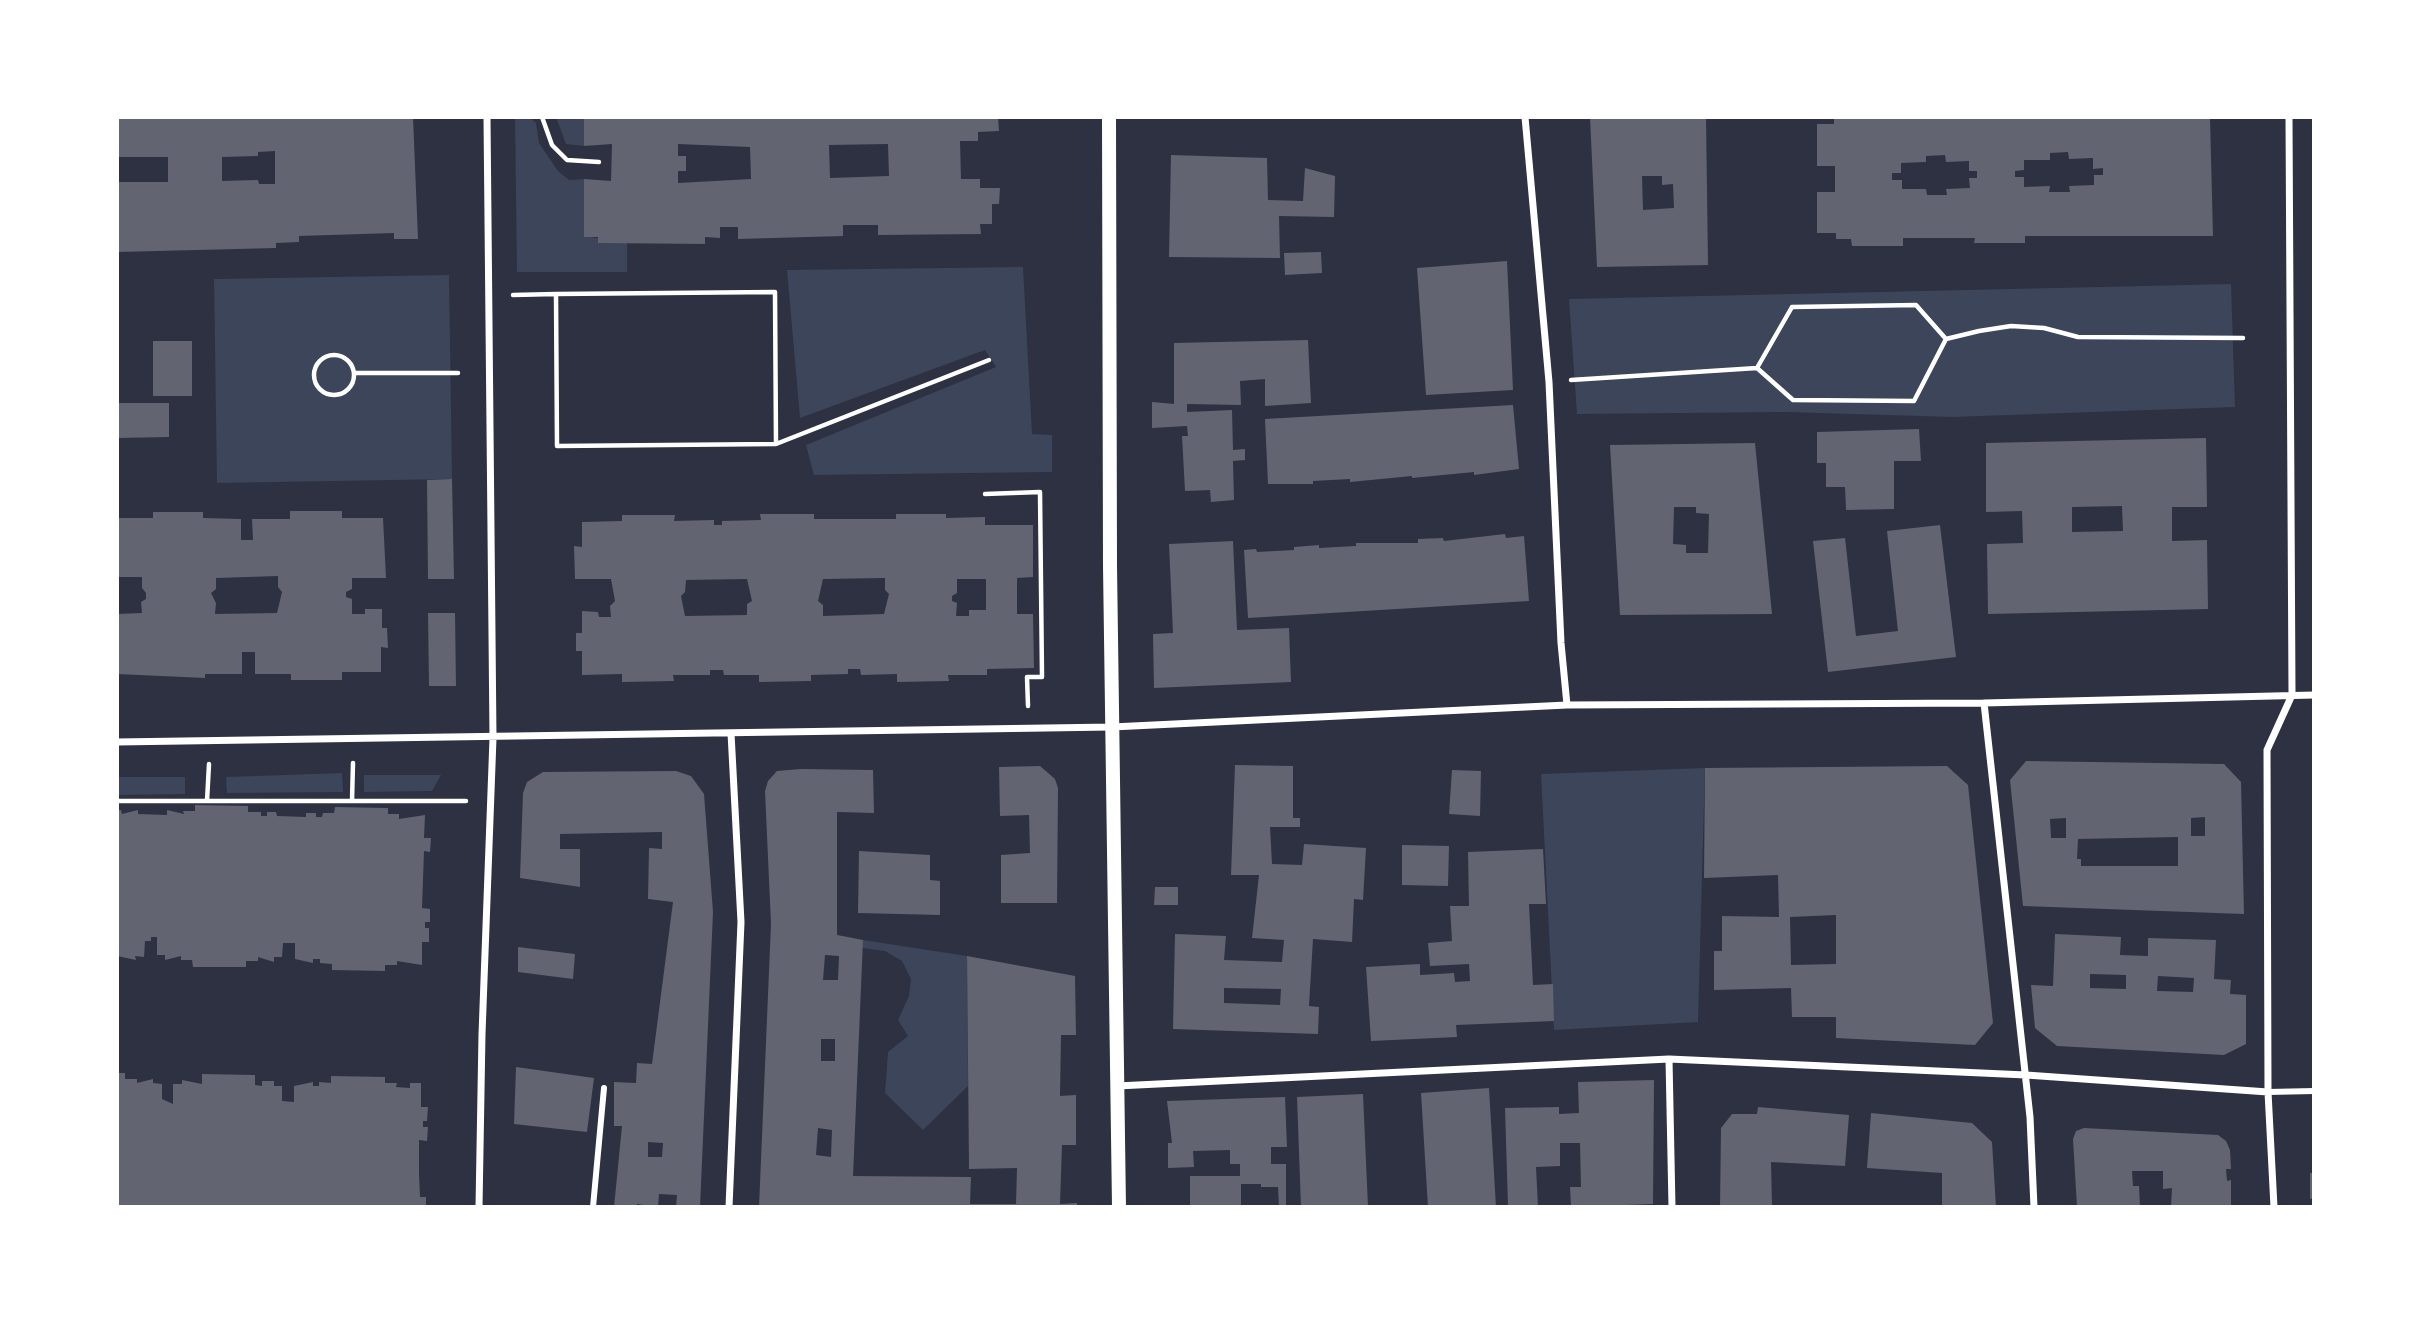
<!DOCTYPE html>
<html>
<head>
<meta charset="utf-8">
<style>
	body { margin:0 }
	#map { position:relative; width:2431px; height:1324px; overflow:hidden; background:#2d3142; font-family:"Noto Serif",serif }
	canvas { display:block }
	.frame { position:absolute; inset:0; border:119px solid #fff; pointer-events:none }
</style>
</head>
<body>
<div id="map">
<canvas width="2431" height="1324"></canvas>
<div class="frame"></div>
</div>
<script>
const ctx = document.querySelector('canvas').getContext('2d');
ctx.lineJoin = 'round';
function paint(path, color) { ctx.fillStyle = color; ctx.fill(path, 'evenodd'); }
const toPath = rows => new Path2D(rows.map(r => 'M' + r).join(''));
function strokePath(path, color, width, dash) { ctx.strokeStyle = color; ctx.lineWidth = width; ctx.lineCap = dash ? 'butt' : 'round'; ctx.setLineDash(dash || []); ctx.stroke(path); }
paint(toPath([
	[515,117,529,117,536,123,539,143,558,171,569,180,584,179,584,236,627,243,627,272,517,272],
	[556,117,584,117,584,146,566,144],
	[1023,267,1032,434,1052,435,1052,472,814,475,806,445,996,367,985,350,800,418,787,270],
	[449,275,452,479,217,483,214,279],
	[2231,284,2235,407,1953,417,1785,412,1577,414,1569,299],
	[1705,768,1698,1022,1554,1030,1541,774],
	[342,773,343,792,227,793,226,777],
	[364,775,441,775,432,791,364,792],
	[117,777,185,777,185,794,117,795],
	[863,940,967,956,968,1086,923,1130,885,1093,888,1052,908,1036,898,1020,909,996,911,979,902,961,885,951,862,948]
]), '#3c4559');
paint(toPath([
	[117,117,413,117,418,239,394,239,394,233,299,236,299,242,276,243,276,248,117,252,117,182,168,182,168,157,117,157],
	[275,151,275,184,259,184,258,180,222,181,222,157,258,156,258,152],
	[584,117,998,117,999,131,978,132,978,141,960,141,961,179,980,179,980,188,1000,188,999,204,992,204,992,224,980,224,981,234,878,235,878,225,843,225,843,236,738,239,738,227,720,227,720,238,705,237,705,244,598,243,598,237,584,237,584,179,611,181,612,144,584,146],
	[678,144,750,147,751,179,678,183,678,171,686,171,686,156,678,156],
	[888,144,889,176,830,178,829,145],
	[1590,117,1706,117,1708,265,1597,267],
	[1642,176,1662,176,1662,185,1673,184,1674,208,1643,210],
	[1834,117,2210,117,2213,236,2025,236,2025,243,1974,243,1975,238,1903,238,1903,246,1852,246,1851,239,1836,239,1836,233,1817,233,1817,192,1835,192,1835,166,1817,166,1817,124,1834,124],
	[2068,152,2069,159,2093,158,2093,169,2103,168,2103,175,2094,175,2094,185,2069,186,2070,192,2049,192,2050,186,2024,187,2024,177,2015,177,2015,171,2024,170,2024,160,2050,160,2050,153],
	[1945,155,1946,162,1969,161,1969,171,1977,171,1977,178,1969,178,1970,188,1946,189,1947,195,1927,195,1926,189,1902,189,1902,180,1892,180,1892,173,1901,173,1901,163,1926,162,1926,156],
	[1171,155,1267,158,1268,200,1303,201,1305,168,1335,176,1334,217,1279,216,1280,258,1169,257],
	[1321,252,1322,273,1285,275,1284,253],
	[1507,261,1513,390,1426,395,1417,268],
	[1308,340,1311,403,1265,406,1265,379,1240,381,1241,405,1187,404,1187,412,1232,410,1233,450,1245,449,1245,460,1233,461,1234,500,1211,502,1210,490,1185,491,1182,436,1188,436,1187,426,1152,428,1152,402,1174,404,1174,343],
	[153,341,192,341,192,396,153,396],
	[117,403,169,403,169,437,117,438],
	[1513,405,1519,469,1474,475,1474,472,1412,478,1412,476,1350,482,1350,479,1313,481,1313,484,1268,484,1265,419],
	[1919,429,1921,461,1894,461,1894,509,1846,510,1845,487,1826,487,1826,463,1817,463,1817,432],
	[2206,438,2207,507,2172,507,2172,541,2207,540,2208,609,1988,614,1987,544,2023,543,2022,511,1986,512,1986,443],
	[2122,506,2123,531,2072,532,2072,507],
	[1755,443,1772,614,1620,615,1610,445],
	[1674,507,1696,507,1696,513,1709,514,1708,553,1686,553,1686,545,1673,544],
	[452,479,454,579,428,579,427,480],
	[290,511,342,511,342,518,383,518,386,578,352,578,352,589,346,592,346,597,352,599,352,614,365,614,365,609,382,609,382,628,387,628,388,648,381,647,381,672,342,672,342,680,291,680,291,674,255,674,255,652,242,652,242,674,205,674,205,678,117,674,117,614,142,613,141,602,146,599,146,593,142,588,142,577,117,577,117,518,153,518,153,512,203,512,203,518,241,519,241,540,253,540,252,519,290,519],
	[278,576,278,587,282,592,277,613,215,614,216,603,211,593,216,589,216,578],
	[760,514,814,514,814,519,896,519,896,514,946,514,946,518,985,517,985,525,1033,525,1033,577,1017,578,1017,614,1033,614,1034,668,987,669,987,675,948,675,949,681,897,682,897,674,861,675,860,669,848,669,848,674,811,675,811,681,759,682,759,675,724,675,723,670,710,670,710,675,673,675,674,681,622,682,622,674,582,675,582,651,576,651,576,633,582,633,582,611,598,612,599,617,611,617,610,606,615,601,611,579,575,579,574,546,582,547,582,522,622,521,622,515,675,515,674,521,714,520,714,525,722,525,722,521,761,520],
	[885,578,885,590,889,594,884,614,823,616,823,605,818,601,823,579],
	[747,579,752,601,747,604,747,615,685,616,681,596,685,592,686,580],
	[957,579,986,579,986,610,969,610,969,616,956,616,957,603,952,601,952,596,957,593],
	[1940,525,1956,657,1828,672,1813,541,1845,538,1856,636,1898,631,1887,531],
	[1505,534,1506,538,1524,536,1529,601,1248,618,1244,550,1256,549,1257,552,1294,550,1294,547,1319,545,1319,548,1356,546,1356,543,1418,543,1418,539,1443,538,1444,541],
	[1233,541,1237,630,1289,628,1291,682,1154,688,1153,634,1173,633,1169,544],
	[428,613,455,613,456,686,429,686],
	[2026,761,2224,764,2241,782,2244,914,2023,906,2010,780],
	[2205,817,2205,836,2191,836,2191,818],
	[2066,818,2066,838,2051,838,2050,819],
	[2178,837,2178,866,2081,866,2081,859,2077,859,2078,839],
	[1235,765,1293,766,1293,818,1300,818,1300,827,1270,827,1272,864,1302,865,1304,844,1366,848,1363,900,1354,899,1352,942,1313,939,1309,1006,1319,1007,1318,1034,1173,1029,1175,934,1226,936,1224,960,1282,962,1284,940,1252,938,1259,875,1231,875],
	[1224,988,1281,989,1280,1005,1224,1003],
	[1040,766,1055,779,1058,788,1057,903,1001,903,1001,855,1030,853,1029,815,1000,816,999,767],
	[1947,766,1968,785,1993,1023,1975,1045,1836,1038,1836,1017,1792,1017,1791,988,1714,990,1714,951,1722,951,1722,916,1779,917,1778,875,1704,878,1705,768],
	[1836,915,1836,964,1791,965,1790,917],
	[801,769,873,770,874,813,837,812,837,935,863,940,853,1176,971,1177,970,1204,1016,1204,1017,1168,969,1169,967,956,1075,976,1076,1035,1061,1035,1060,1096,1076,1095,1076,1145,1062,1145,1060,1204,1077,1203,1077,1207,759,1207,771,924,765,791,768,781,777,771],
	[825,955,839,956,838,980,823,980],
	[821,1039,835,1039,835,1061,821,1061],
	[818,1128,832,1130,831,1157,816,1155],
	[1452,770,1481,771,1480,816,1449,814],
	[676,771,691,776,704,794,713,912,700,1207,676,1207,677,1195,659,1194,658,1207,637,1204,637,1207,614,1207,622,1126,614,1126,614,1082,636,1083,637,1063,652,1064,673,902,648,899,649,848,662,849,662,832,560,834,560,849,580,849,580,887,520,878,523,793,527,782,543,772],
	[648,1142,663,1143,662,1157,648,1157],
	[195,805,248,806,248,812,261,812,261,816,267,816,267,812,276,812,277,816,306,817,306,813,316,813,316,817,322,817,323,813,334,813,335,807,388,808,388,814,399,814,399,819,425,815,424,838,431,838,430,852,424,851,422,908,430,909,430,922,425,922,425,928,429,928,429,942,422,942,422,965,397,961,397,965,385,965,385,971,332,970,332,964,320,963,320,959,313,959,313,963,295,959,295,943,283,943,282,957,274,957,274,962,258,957,258,961,246,961,246,967,193,967,192,960,181,960,181,956,165,960,165,955,157,955,157,937,151,937,151,941,145,941,144,957,135,956,136,960,117,956,117,810,121,810,122,814,138,810,138,814,167,815,167,810,184,814,183,811,195,811],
	[1402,845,1449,846,1448,886,1402,885],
	[1543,849,1546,904,1529,904,1533,985,1553,984,1554,1021,1456,1025,1457,1037,1371,1041,1366,967,1420,964,1420,975,1454,973,1455,982,1470,981,1469,964,1430,966,1428,943,1452,941,1450,906,1469,906,1468,852],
	[859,851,930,855,930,880,940,881,940,915,858,913],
	[1155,887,1178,887,1178,905,1154,905],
	[2055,934,2121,937,2120,955,2148,956,2148,938,2216,940,2214,979,2231,980,2230,994,2246,995,2246,1044,2224,1055,2057,1046,2035,1028,2031,985,2053,986],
	[2090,974,2126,975,2126,989,2090,988],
	[2158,976,2194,978,2193,992,2157,991],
	[518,947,575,954,573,979,518,972],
	[516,1067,594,1078,587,1132,514,1124],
	[117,1073,125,1073,125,1079,137,1079,137,1083,153,1079,153,1083,162,1084,162,1099,173,1104,173,1084,182,1084,182,1080,202,1084,202,1074,255,1075,255,1085,262,1086,262,1081,274,1081,274,1086,282,1086,282,1101,294,1102,294,1086,313,1082,313,1086,319,1086,319,1082,331,1083,331,1076,385,1077,385,1083,397,1083,396,1087,410,1088,410,1083,421,1083,421,1107,428,1107,427,1121,423,1121,423,1127,428,1127,427,1141,419,1140,419,1174,420,1197,426,1197,426,1207,117,1207],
	[1654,1080,1653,1204,1571,1207,1570,1187,1581,1187,1580,1143,1560,1143,1560,1166,1536,1167,1538,1207,1508,1207,1505,1108,1559,1107,1559,1114,1579,1113,1578,1082],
	[1489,1088,1496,1207,1428,1207,1421,1093],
	[1363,1094,1368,1207,1301,1207,1297,1097],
	[1285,1097,1287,1147,1271,1147,1271,1164,1286,1164,1286,1207,1279,1207,1278,1187,1261,1187,1261,1184,1241,1184,1241,1207,1190,1207,1190,1176,1240,1176,1240,1164,1230,1164,1230,1150,1193,1151,1194,1167,1168,1168,1168,1143,1172,1143,1167,1101],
	[1758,1107,1849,1115,1845,1166,1771,1162,1772,1207,1720,1207,1721,1128,1732,1114,1757,1114],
	[1871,1113,1972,1123,1992,1142,1996,1207,1942,1207,1942,1173,1867,1168],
	[2084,1128,2218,1135,2226,1141,2230,1150,2231,1169,2226,1169,2227,1181,2231,1180,2231,1207,2171,1207,2172,1188,2163,1189,2163,1171,2132,1171,2133,1186,2139,1186,2140,1207,2077,1207,2073,1139,2076,1131],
	[2310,1173,2314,1173,2314,1198,2310,1199]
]), '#626471');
strokePath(toPath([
	[542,117,552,145,567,160,599,162],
	[513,295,556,294,775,292,776,444,557,446,556,294],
	'314 375a20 20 0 1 1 40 0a20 20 0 1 1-40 0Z',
	[1757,368,1792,307,1916,305,1946,339],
	[354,373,458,373],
	[1571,380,1757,368,1793,400,1914,401,1946,339,1979,331,2011,326,2044,328,2078,337,2243,338],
	[776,444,989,360],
	[985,494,1040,492,1042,677,1027,677,1028,706],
	[117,801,466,801],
	[207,801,209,764],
	[352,801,353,763]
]), '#fff', 4.5);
strokePath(toPath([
	[2268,1092,2314,1091],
	[593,1207,604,1088]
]), '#fff', 6);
strokePath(toPath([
	[1525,117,1549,382,1561,643,1567,705],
	[1984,703,2030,1117,2034,1207],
	[117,742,1112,727,1567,705,1984,703,2314,695],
	[1669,1059,1672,1207],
	[1117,1086,1669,1059,2026,1075,2268,1092],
	[479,1207,482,1034,493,738,487,117],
	[729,1207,741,922,731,733],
	[2274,1207,2268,1092,2267,750,2292,695,2289,117]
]), '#fff', 7);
strokePath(toPath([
	[1109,117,1110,566,1119,1207]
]), '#fff', 14);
</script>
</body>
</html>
